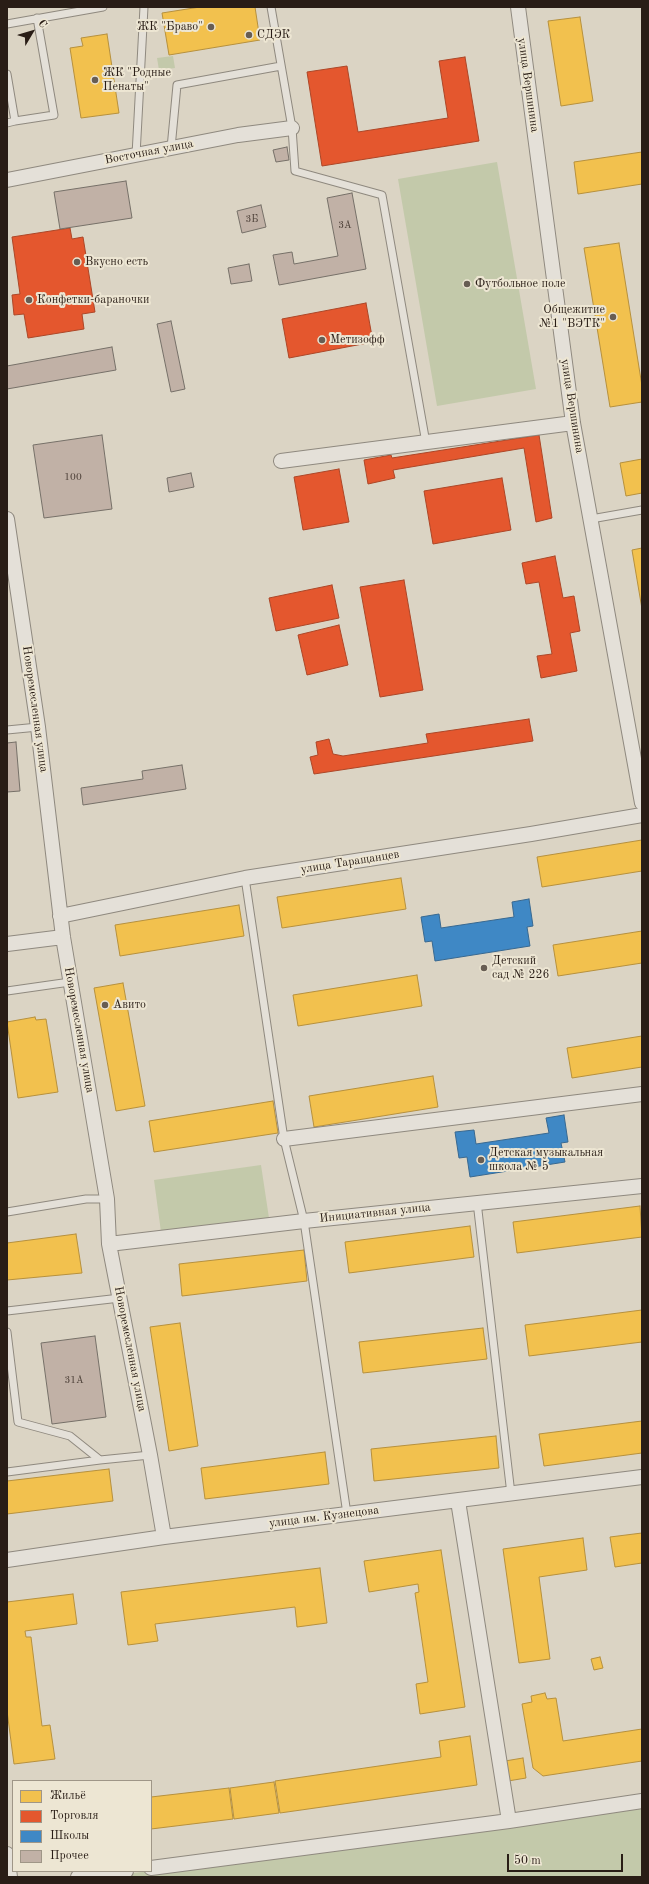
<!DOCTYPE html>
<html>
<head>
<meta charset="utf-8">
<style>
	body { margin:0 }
	#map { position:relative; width:649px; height:1884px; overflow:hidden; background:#dbd4c4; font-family:"Old Standard TT",serif }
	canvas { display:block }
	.frame { position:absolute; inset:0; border:8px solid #291d16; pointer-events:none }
	.legend { position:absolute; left:12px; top:1780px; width:140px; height:92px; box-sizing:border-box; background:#ede6d3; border:1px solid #9f9687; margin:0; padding:5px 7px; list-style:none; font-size:12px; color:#291d16 }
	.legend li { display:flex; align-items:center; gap:8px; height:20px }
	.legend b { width:20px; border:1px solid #9f9687 }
	.north { position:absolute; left:12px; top:12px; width:40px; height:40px; -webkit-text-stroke:3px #ede6d3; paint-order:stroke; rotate:52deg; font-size:11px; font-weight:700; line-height:16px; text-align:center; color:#291d16 }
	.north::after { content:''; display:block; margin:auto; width:14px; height:18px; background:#291d16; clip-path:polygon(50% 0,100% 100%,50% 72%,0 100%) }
	.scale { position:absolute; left:507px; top:1854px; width:116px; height:18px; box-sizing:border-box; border:2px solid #291d16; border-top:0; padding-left:5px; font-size:12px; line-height:14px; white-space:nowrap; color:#291d16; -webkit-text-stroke:3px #ede6d3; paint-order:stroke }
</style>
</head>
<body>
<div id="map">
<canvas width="649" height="1884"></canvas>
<div class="frame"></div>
<ul class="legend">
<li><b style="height:11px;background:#f2c14e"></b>Жильё</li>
<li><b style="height:11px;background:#e4572e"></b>Торговля</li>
<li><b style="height:11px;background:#3f88c5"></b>Школы</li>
<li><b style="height:11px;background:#c1b1a6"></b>Прочее</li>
</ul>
<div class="north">С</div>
<div class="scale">50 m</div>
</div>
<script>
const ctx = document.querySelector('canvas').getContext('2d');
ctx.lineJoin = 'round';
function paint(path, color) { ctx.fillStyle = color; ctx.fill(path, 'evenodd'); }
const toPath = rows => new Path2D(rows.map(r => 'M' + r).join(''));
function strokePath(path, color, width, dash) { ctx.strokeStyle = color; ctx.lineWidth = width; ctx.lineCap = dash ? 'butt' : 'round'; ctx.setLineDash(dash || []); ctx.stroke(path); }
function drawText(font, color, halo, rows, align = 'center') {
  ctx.font = font + ' "Old Standard TT",serif'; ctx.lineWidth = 4; ctx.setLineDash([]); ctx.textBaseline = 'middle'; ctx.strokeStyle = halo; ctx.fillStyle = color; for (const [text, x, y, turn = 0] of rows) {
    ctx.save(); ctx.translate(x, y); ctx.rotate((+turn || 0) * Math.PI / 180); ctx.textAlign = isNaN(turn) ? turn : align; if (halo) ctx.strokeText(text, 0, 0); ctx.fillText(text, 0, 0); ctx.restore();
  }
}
paint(toPath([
	[173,56,175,68,159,70,157,58],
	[497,162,536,389,437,406,398,179],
	[261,1165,269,1218,161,1232,154,1180],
	[642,1804,642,1877,98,1877,151,1871]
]), '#c3c9aa');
const homes = toPath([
	[200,7,255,7,260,40,169,55,162,13,200,7],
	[580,17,593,101,561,106,548,21,580,17],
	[107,34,119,113,81,118,70,48,83,46,81,38,107,34],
	[642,152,642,184,578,194,574,162,642,152],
	[619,243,642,386,642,402,610,407,584,248,619,243],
	[642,459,642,493,626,496,620,463,642,459],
	[642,548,642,609,632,550,642,548],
	[642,840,642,871,542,887,537,857,642,840],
	[401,878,406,909,282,928,277,897,401,878],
	[239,905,244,936,120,956,115,925,239,905],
	[642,931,642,963,558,976,553,945,642,931],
	[417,975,422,1006,298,1026,293,995,417,975],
	[123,983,145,1106,116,1111,94,988,123,983],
	[35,1017,36,1020,46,1019,58,1092,18,1098,7,1022,35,1017],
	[642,1036,642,1067,572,1078,567,1048,642,1036],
	[433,1076,438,1107,314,1127,309,1096,433,1076],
	[273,1101,278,1133,154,1152,149,1121,273,1101],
	[640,1206,642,1237,517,1253,513,1222,640,1206],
	[470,1226,474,1257,349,1273,345,1242,470,1226],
	[76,1234,82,1273,7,1280,7,1243,76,1234],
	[304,1250,307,1281,182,1296,179,1264,304,1250],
	[642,1310,642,1342,529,1356,525,1325,642,1310],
	[180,1323,198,1446,169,1451,150,1327,180,1323],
	[483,1328,487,1359,363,1373,359,1342,483,1328],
	[642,1421,642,1453,544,1466,539,1434,642,1421],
	[496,1436,499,1468,374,1481,371,1449,496,1436],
	[325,1452,329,1484,205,1499,201,1468,325,1452],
	[109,1469,113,1501,7,1514,7,1481,109,1469],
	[642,1533,642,1563,615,1567,610,1537,642,1533],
	[583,1538,587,1570,539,1577,550,1659,519,1663,503,1549,583,1538],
	[441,1550,465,1707,420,1714,416,1684,428,1682,415,1593,419,1592,418,1584,369,1592,364,1561,441,1550],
	[320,1568,327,1623,297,1627,295,1607,155,1624,158,1641,128,1645,121,1592,320,1568],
	[73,1594,77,1624,25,1631,26,1637,31,1637,42,1726,50,1725,55,1759,14,1764,7,1711,7,1602,73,1594],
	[600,1657,603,1668,594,1670,591,1659,600,1657],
	[545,1693,547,1699,556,1698,563,1741,642,1729,642,1761,543,1776,533,1768,522,1704,532,1702,531,1696,545,1693],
	[470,1736,477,1785,280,1813,275,1781,441,1757,439,1741,470,1736],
	[523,1758,526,1778,508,1781,505,1761,523,1758],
	[274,1782,279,1813,234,1819,230,1788,274,1782],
	[229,1788,233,1819,151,1829,151,1797,229,1788]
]);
paint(homes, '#f2c14e');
strokePath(homes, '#b6903d', 1);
const shops = toPath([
	[465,57,479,141,322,166,307,72,347,66,358,132,448,118,439,61,465,57],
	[70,228,72,239,83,237,95,312,82,314,84,329,28,338,24,314,14,315,12,295,20,294,12,237,70,228],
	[366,303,373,342,289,358,282,319,366,303],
	[539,435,552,518,536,522,524,448,393,470,395,478,368,484,364,460,391,455,392,458,539,435],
	[339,469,349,522,303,530,294,477,339,469],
	[502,478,511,530,433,544,424,491,502,478],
	[555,556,563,598,574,596,580,631,570,633,577,671,541,678,537,656,552,654,539,582,526,584,522,563,555,556],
	[404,580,423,690,380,697,360,587,404,580],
	[332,585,339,618,276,631,269,598,332,585],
	[339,625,348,665,307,675,298,635,339,625],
	[529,719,533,741,314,774,310,757,318,755,316,742,329,739,333,754,343,756,428,743,426,734,529,719]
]);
paint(shops, '#e4572e');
strokePath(shops, '#ac4627', 1);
const schools = toPath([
	[529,899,533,926,527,927,530,946,435,961,432,941,425,942,421,917,439,914,441,928,514,917,512,902,529,899],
	[564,1115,568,1142,561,1143,565,1162,470,1177,467,1157,459,1158,455,1132,474,1130,476,1144,549,1133,546,1118,564,1115]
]);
paint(schools, '#3f88c5');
strokePath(schools, '#386890', 1);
const building = toPath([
	[287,147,289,160,276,162,273,150,287,147],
	[126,181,132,218,60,229,54,192,126,181],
	[352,193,366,269,279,285,273,255,292,252,294,264,338,256,327,198,352,193],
	[261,205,266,227,242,233,237,211,261,205],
	[249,264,252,281,231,284,228,268,249,264],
	[171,321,185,389,171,392,157,324,171,321],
	[112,347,116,370,7,389,7,366,112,347],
	[102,435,112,509,44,518,33,445,102,435],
	[191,473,194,487,169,492,167,478,191,473],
	[16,742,20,791,7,792,7,743,16,742],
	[182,765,186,789,83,805,81,788,143,779,142,771,182,765],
	[95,1336,106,1417,52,1424,41,1343,95,1336]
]);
paint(building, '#c1b1a6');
strokePath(building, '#767068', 1);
const lane = toPath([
	[271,7,292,128,295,171,382,195,426,443],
	[7,24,103,7],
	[7,74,15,121,7,123],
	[15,121,54,115,37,18],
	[171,148,177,85,281,66],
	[136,155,144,7],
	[591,519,642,510],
	[7,730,38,727],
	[245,878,284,1139,304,1221,347,1514],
	[7,991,70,982],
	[477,1202,511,1494],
	[7,1212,86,1199,107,1199],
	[7,1311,120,1298],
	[7,1332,18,1422,70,1436,100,1460,150,1455],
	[7,1472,100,1460]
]);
const street = toPath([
	[518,7,573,423,642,803],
	[7,180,238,135,292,128],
	[281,461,573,423],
	[7,519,38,727,63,937,107,1199,109,1244,150,1455,164,1537],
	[60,916,245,878,531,834,642,815],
	[7,944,63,937],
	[284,1139,642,1094],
	[109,1244,304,1221,642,1186],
	[458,1501,509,1821],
	[7,1560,164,1537,642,1477],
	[7,1854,10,1877],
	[151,1868,509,1821,642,1801],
	[78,1877,126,1871]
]);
strokePath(lane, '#8f897f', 9);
strokePath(street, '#8f897f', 16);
strokePath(lane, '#e4e0d8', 7);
strokePath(street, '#e4e0d8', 14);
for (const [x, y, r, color] of [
	[211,27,4,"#675d53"],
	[249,35,4,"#675d53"],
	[95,80,4,"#675d53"],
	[77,262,4,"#675d53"],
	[467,284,4,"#675d53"],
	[29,300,4,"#675d53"],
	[613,317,4,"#675d53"],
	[322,340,4,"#675d53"],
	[484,968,4,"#675d53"],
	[105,1005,4,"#675d53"],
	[481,1160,4,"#675d53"]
]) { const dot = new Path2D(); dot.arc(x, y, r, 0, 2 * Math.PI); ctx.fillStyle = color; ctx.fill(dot); strokePath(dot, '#ede6d3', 1.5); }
drawText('10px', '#4f423a', null, [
	["3Б",252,219],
	["3А",345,225],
	["100",73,477],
	["31А",74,1380]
]);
drawText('12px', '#291d16', '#ede6d3', [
	["ЖК \"Браво\"",203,27,"right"],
	["СДЭК",257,35],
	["ЖК \"Родные",103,73],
	["Пенаты\"",103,87],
	["Вкусно есть",85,262],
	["Футбольное поле",475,284],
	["Конфетки-бараночки",37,300],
	["Общежитие",605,310,"right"],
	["№1 \"ВЭТК\"",605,324,"right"],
	["Метизофф",330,340],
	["Детский",492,961],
	["сад № 226",492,975],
	["Авито",113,1005],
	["Детская музыкальная",489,1153],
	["школа № 5",489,1167]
], 'left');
drawText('12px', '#291d16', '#ede6d3', [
	["улица Вершинина",528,85,82],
	["Восточная улица",149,152,-11],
	["улица Вершинина",572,406,81],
	["Новоремесленная улица",35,709,82],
	["улица Таращанцев",350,862,-9],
	["Новоремесленная улица",79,1030,80],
	["Инициативная улица",375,1213,-6],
	["Новоремесленная улица",130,1349,79],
	["улица им. Кузнецова",324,1517,-7]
]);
</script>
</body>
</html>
